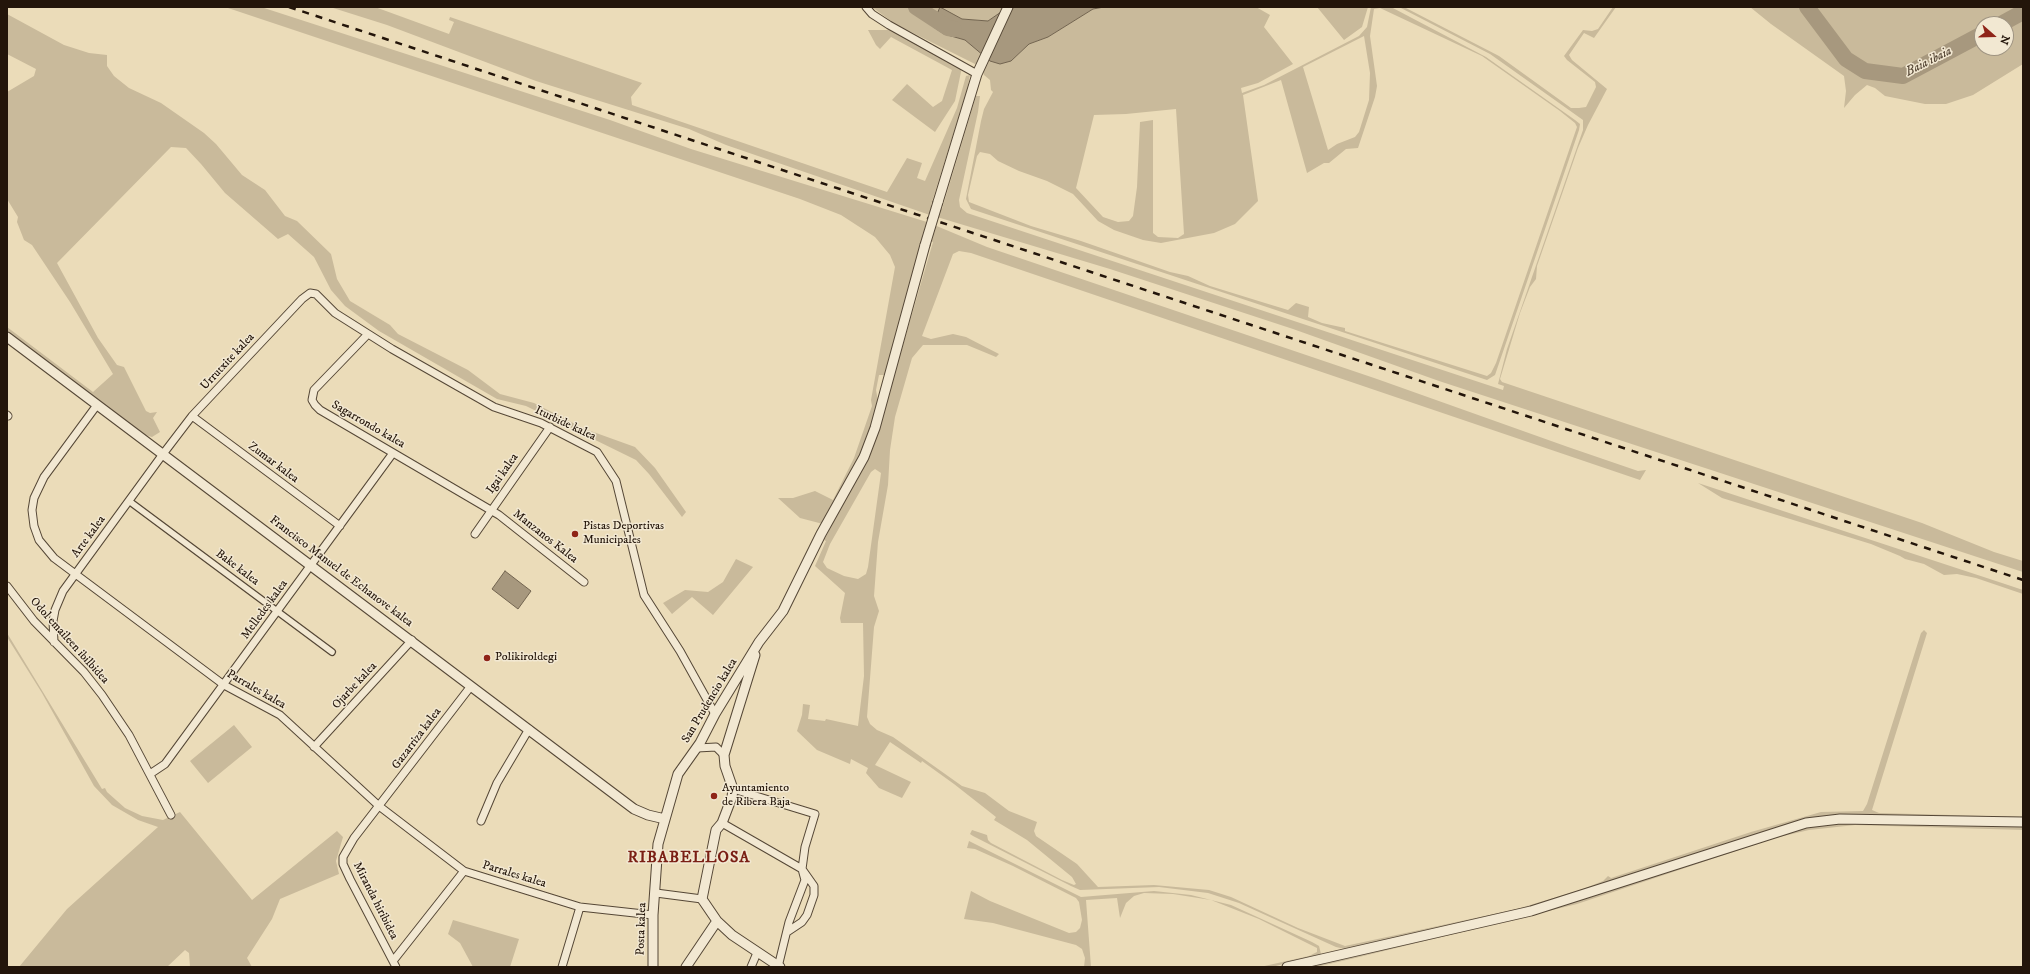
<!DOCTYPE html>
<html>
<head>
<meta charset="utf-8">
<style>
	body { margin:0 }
	#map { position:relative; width:2030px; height:974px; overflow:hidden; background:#ebdcb9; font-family:"IM FELL DW Pica",serif }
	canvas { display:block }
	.frame { position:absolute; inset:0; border:8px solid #23150a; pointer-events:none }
	.north { position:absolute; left:1974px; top:16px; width:40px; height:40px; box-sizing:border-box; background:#f2e8d2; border:1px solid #9f9482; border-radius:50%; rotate:110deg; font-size:11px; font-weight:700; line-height:16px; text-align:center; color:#23150a }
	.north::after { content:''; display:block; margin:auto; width:14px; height:18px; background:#8f2418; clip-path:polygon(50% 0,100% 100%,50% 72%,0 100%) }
</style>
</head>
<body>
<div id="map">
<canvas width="2030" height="974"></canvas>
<div class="frame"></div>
<div class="north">N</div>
</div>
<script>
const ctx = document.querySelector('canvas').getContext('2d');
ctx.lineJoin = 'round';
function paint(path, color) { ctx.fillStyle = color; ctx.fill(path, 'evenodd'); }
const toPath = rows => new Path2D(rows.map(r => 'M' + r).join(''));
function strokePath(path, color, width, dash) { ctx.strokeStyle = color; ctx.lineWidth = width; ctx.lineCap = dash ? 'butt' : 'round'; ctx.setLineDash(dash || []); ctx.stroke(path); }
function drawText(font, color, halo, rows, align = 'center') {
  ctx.font = font + ' "IM FELL DW Pica",serif'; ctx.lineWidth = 3; ctx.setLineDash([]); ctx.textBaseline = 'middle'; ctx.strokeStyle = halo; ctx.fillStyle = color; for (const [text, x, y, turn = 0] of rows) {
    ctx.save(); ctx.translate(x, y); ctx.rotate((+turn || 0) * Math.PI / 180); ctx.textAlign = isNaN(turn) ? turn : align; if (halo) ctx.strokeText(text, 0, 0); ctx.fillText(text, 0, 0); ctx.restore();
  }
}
paint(toPath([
	[225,7,261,7,610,120,691,149,927,222,987,247,1377,379,1568,447,1638,471,1646,470,1640,480,971,253,959,251,953,254,922,336,931,339,953,334,966,337,999,354,996,357,967,345,923,345,912,358,895,417,890,450,888,485,878,542,874,596,879,611,874,627,867,717,870,724,877,730,893,737,962,786,985,793,1009,811,1037,822,1034,831,1036,836,1077,864,1098,887,1154,885,1209,890,1231,897,1298,928,1345,946,1517,909,1583,889,1603,881,1608,876,1611,878,1751,832,1821,812,1863,811,1867,804,1921,633,1924,630,1927,633,1872,810,1879,813,2023,817,2023,819,1866,815,1827,816,1811,818,1554,901,1345,949,1336,947,1239,903,1208,893,1159,887,1080,890,1071,886,973,836,970,834,972,830,987,835,988,840,991,843,1062,880,1074,885,1076,884,1072,877,1027,840,994,820,996,817,954,784,922,761,921,763,890,742,875,765,911,782,902,798,879,788,866,773,868,768,851,759,850,764,817,750,797,731,802,715,803,704,810,705,808,719,825,721,826,719,858,726,864,676,863,623,841,623,840,618,845,593,815,566,826,541,824,540,873,448,933,242,922,239,886,375,879,375,876,390,878,401,864,448,823,524,800,518,778,498,793,498,815,491,833,500,854,458,872,406,871,400,895,267,890,255,875,237,841,215,800,199],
	[875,469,881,473,868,567,866,574,858,579,844,576,827,568,823,562,830,544,871,472],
	[330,7,375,7,449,34,454,22,449,20,450,17,642,83,631,97,632,105,887,192,907,158,922,163,917,178,925,181,957,108,966,76,970,75,967,90,931,205,942,209,976,96,980,96,978,112,959,200,960,207,967,213,1503,390,1504,386,1498,384,1507,349,1583,130,1583,120,1490,54,1399,7,1404,7,1499,56,1571,108,1579,108,1586,107,1596,87,1595,82,1567,60,1564,56,1583,30,1592,31,1598,29,1613,7,1616,7,1594,38,1584,33,1569,55,1572,60,1607,89,1588,125,1578,148,1537,266,1536,279,1530,287,1520,313,1500,379,1502,382,1922,523,1994,552,2023,561,2023,572,1439,381,1293,329,1110,269,927,214,726,145,689,129,536,81,387,25],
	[872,7,1014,7,1009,11,1001,12,988,21,962,19,940,8,944,34,965,40,982,53,977,65,895,24],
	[1104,7,1256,7,1270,15,1264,27,1293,64,1258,83,1241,88,1242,93,1264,85,1359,36,1367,27,1371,7,1391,7,1486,57,1575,120,1580,124,1579,130,1495,375,1487,380,971,209,966,199,981,121,984,109,993,92,991,90,990,80,984,75,982,70,987,58,1011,61,1029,44,1048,37,1093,9],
	[1380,8,1482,56,1560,111,1575,123,1577,127,1496,363,1491,373,1487,376,1345,331,1345,328,1322,323,1308,317,1309,307,1296,303,1288,310,1265,303,1210,286,1188,276,1170,272,1081,241,1031,226,969,202,968,195,977,156,980,152,990,154,998,161,1019,171,1047,181,1073,194,1098,221,1114,230,1143,240,1161,243,1214,233,1235,224,1258,201,1243,95,1281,80,1307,173,1324,163,1329,163,1346,149,1358,148,1375,97,1377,86,1370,36,1374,9],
	[1364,36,1370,73,1369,100,1359,132,1355,137,1337,144,1328,150,1303,67],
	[1176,109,1184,234,1178,238,1158,237,1153,233,1153,120,1140,122,1137,187,1133,216,1129,221,1118,222,1103,217,1076,188,1094,115,1126,114],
	[1317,7,1368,7,1362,27,1344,40],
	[1750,7,2023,7,2023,64,1973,95,1946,104,1925,104,1885,96,1875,88,1867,85,1855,95,1844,108,1846,91,1844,76,1771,24],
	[1982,24,2006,24,2006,48,1982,48],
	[7,14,64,45,89,53,107,55,107,66,114,76,129,88,161,103,204,133,216,144,242,175,265,190,285,216,297,221,331,254,337,279,350,301,390,325,398,334,468,370,500,394,534,403,585,429,635,447,655,468,686,512,682,517,649,474,636,460,526,406,497,399,379,331,345,306,331,290,314,257,288,234,278,239,225,193,201,164,186,148,171,147,57,263,98,338,117,365,124,367,146,411,150,413,157,412,153,418,160,432,152,437,145,435,7,332,7,327,93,392,113,374,70,302,32,245,24,240,17,222,18,217,7,199,7,92,34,76,36,69,7,54],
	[868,30,890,30,962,67,955,101,935,132,892,100,907,84,933,107,942,101,952,70,891,37,880,49,876,45],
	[1698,483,2005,584,2023,590,2023,594,1976,578,1957,574,1944,575,1924,564,1905,559,1900,556,1871,544,1722,498],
	[736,559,753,567,713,615,692,597,672,614,663,603,685,590,708,592,723,582],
	[7,633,102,789,105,788,107,792,125,808,142,816,163,820,180,812,252,900,337,831,343,837,336,861,339,874,280,899,272,919,247,958,252,967,190,967,189,953,185,950,167,967,19,967,67,909,158,827,138,820,112,805,94,786,42,693,7,637],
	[234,725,252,747,208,783,190,761],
	[1828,822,2023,825,2023,830,1855,825,1809,830,1775,838,1577,904,1355,958,1316,967,1302,967,1425,938,1783,832],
	[969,841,1081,897,1154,891,1191,895,1231,905,1312,942,1319,946,1321,954,1272,967,1260,967,1309,956,1317,952,1317,948,1259,919,1211,900,1173,894,1144,893,1134,896,1126,903,1120,918,1117,898,1086,900,1091,967,1084,967,1085,958,1082,949,1076,945,993,923,964,919,971,891,990,901,1069,933,1076,932,1080,928,1082,920,1079,902,1076,898,1013,866,975,849,967,848],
	[453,920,519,939,510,967,473,967,460,943,448,934]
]), '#c9ba9b');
const water = toPath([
	[940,7,962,19,988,21,1001,12,1009,11,1014,7,1104,7,1093,9,1048,37,1029,44,1011,61,1000,64,990,61,965,40,944,34,932,26,940,7],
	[505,571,531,591,518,609,492,589,505,571]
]);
paint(water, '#a7987e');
strokePath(water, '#726450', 1);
strokePath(toPath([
	[916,7,948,28,954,29],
	[1807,7,1846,59,1865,71,1903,76,1982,34],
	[2001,24,2023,12]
]), '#a7987e', 16);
const pedestrian = toPath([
	[129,501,332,652]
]);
const minor = toPath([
	[866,7,872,14,889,25,977,74],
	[368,334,314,390,312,400,315,405,320,410,499,515,584,582],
	[97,405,44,477,34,498,32,510,34,526,39,540,54,558,224,685,280,715,379,806,464,871,580,907,653,915],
	[7,415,8,416],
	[192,416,340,526],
	[475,534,550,427],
	[7,586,34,621,84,672,102,695,129,735,171,815],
	[54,642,53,621,55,610,63,591,163,454,192,416,302,299,310,293,316,294,335,313,392,349,494,407,541,423,597,452,616,481,644,595,680,651,715,714],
	[314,747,412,640],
	[697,748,716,747,724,755],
	[150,774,165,764,393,453],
	[733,789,815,814,805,847,802,869,805,880,789,922,778,967],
	[481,821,497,783,529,729],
	[722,823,802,869,814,886,814,895,807,915,802,922,787,932],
	[656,893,702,899],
	[393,961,464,871],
	[396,967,350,879,343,864,343,857,354,838,471,686],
	[562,967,580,907],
	[751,967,757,953]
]);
const tertiary = toPath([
	[938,202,977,74,1008,7],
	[7,337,634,809,648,815,665,819],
	[755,655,724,755,725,766,733,789,732,797,722,823,716,830,702,899,717,921,732,935,780,967],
	[653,967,653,915,658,844,678,774,700,743,715,714,759,642,783,611,821,534,864,457,875,428,925,245],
	[686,967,717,921],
	[1287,967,1531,911,1806,823,1840,819,2023,822]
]);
strokePath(pedestrian, '#554736', 8);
strokePath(minor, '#554736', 9);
strokePath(tertiary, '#554736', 11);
strokePath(pedestrian, '#f2e8d2', 5.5);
strokePath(minor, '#f2e8d2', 7);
strokePath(tertiary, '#f2e8d2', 9);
strokePath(toPath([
	[289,7,2023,580]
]), '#23150a', 2.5, [7, 7]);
const tertiaryBridge = toPath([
	[925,245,938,202]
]);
strokePath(tertiaryBridge, '#554736', 11, []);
strokePath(tertiaryBridge, '#f2e8d2', 9);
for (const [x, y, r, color] of [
	[575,534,4,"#8f2418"],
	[487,658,4,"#8f2418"],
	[714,796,4,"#8f2418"]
]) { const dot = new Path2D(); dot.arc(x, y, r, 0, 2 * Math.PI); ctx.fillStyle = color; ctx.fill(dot); strokePath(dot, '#f2e8d2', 1.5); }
drawText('12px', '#23150a', '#f2e8d2', [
	["Urrutxite kalea",228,362,-47],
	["Iturbide kalea",565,424,25],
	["Sagarrondo kalea",368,425,30],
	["Zumar kalea",273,463,37],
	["Igai kalea",503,474,-55],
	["Arte kalea",89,537,-54],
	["Manzanos Kalea",545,537,38],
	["Bake kalea",237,568,37],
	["Francisco Manuel de Echanove kalea",341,572,37],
	["Melledes kalea",265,610,-54],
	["Odol emaileen ibilbidea",69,641,48],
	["Ojarbe kalea",355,686,-47],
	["Parrales kalea",256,690,30],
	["San Prudencio kalea",710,701,-59],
	["Gazarriza kalea",417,739,-53],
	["Parrales kalea",514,875,17],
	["Miranda hiribidea",375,901,63],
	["Posta kalea",642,929,-88]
]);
drawText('12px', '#23150a', '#f2e8d2', [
	["Pistas Deportivas",583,527],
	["Municipales",583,541],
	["Polikiroldegi",495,658],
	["Ayuntamiento",722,789],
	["de Ribera Baja",722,803]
], 'left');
drawText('italic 13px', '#584938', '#f2e8d2', [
	["Baia ibaia",1929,62,-27]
]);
ctx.letterSpacing = '1px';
drawText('bold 16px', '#7a1f14', '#f2e8d2', [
	["RIBABELLOSA",689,859]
]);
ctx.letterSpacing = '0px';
</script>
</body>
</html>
